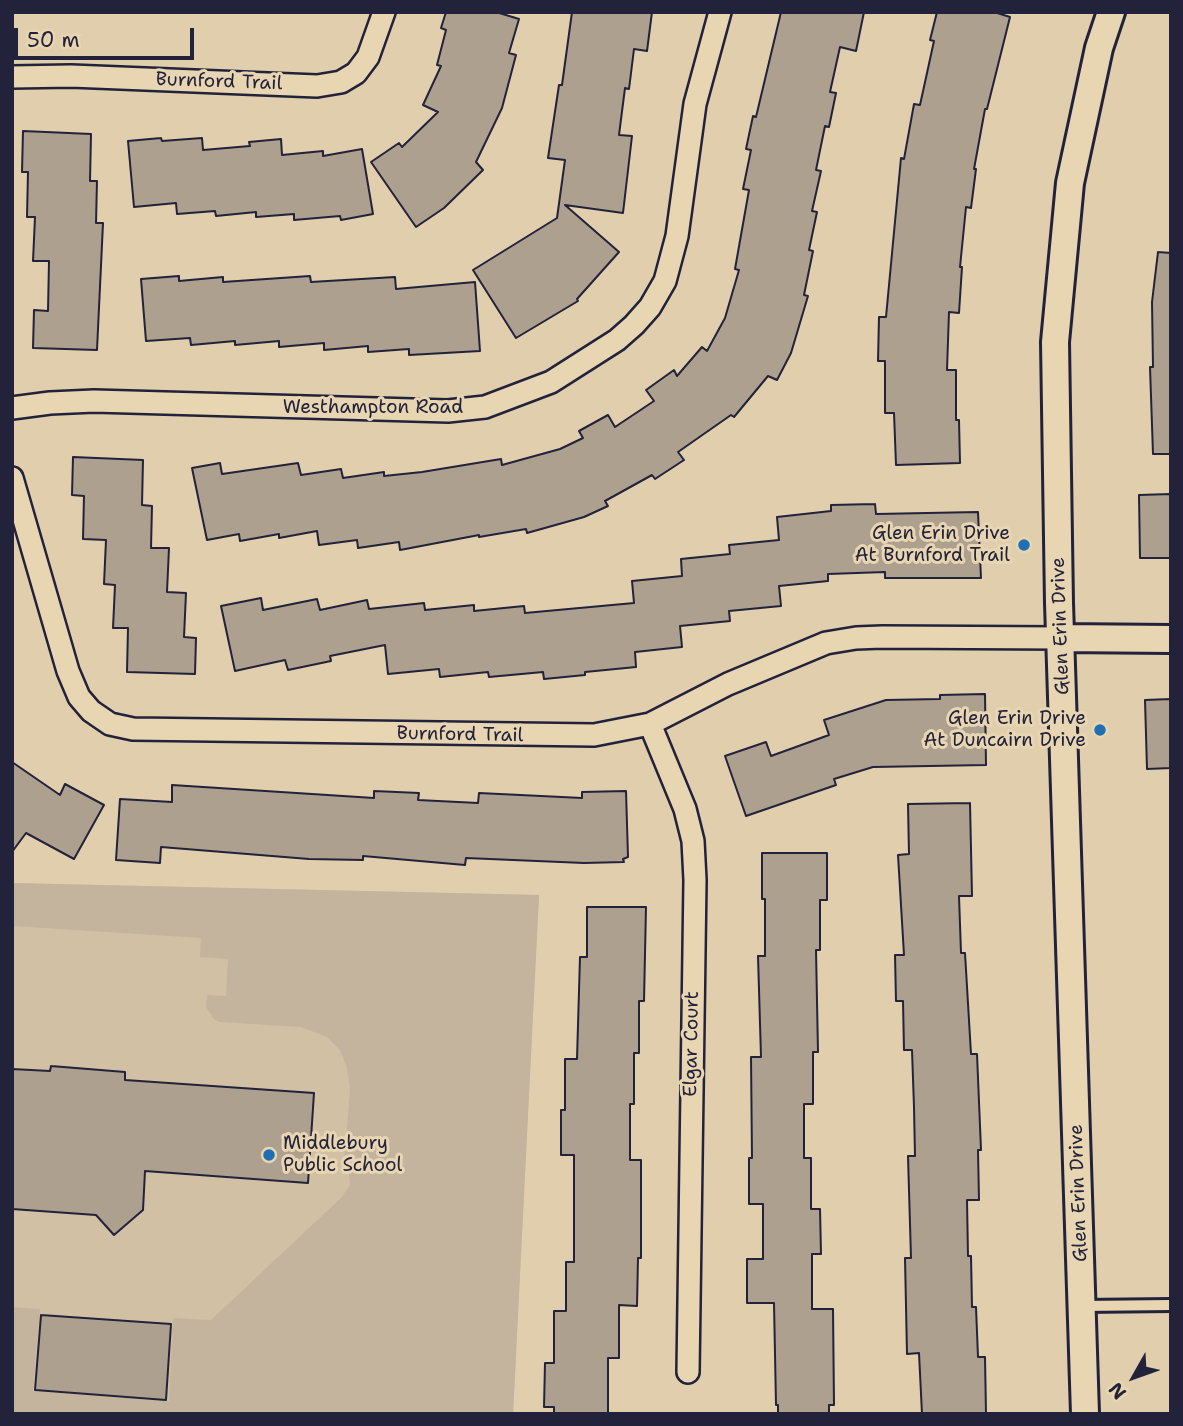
<!DOCTYPE html>
<html>
<head>
<meta charset="utf-8">
<style>
	body { margin:0 }
	#map { position:relative; width:1183px; height:1426px; overflow:hidden; background:#e0cead; font-family:"Shantell Sans",sans-serif }
	canvas { display:block }
	.frame { position:absolute; inset:0; border:14px solid #22223b; pointer-events:none }
	.north { position:absolute; left:1099px; top:1342px; width:70px; height:70px; -webkit-text-stroke:5px #e8d5b2; paint-order:stroke; rotate:230deg; font-size:19px; font-weight:700; line-height:28px; text-align:center; color:#22223b }
	.north::after { content:''; display:block; margin:auto; width:24px; height:32px; background:#22223b; clip-path:polygon(50% 0,100% 100%,50% 72%,0 100%) }
	.scale { position:absolute; left:14px; top:28px; width:180px; height:32px; box-sizing:border-box; border:4px solid #22223b; border-top:0; padding-left:9px; font-size:21px; line-height:24px; white-space:nowrap; color:#22223b; -webkit-text-stroke:5px #e8d5b2; paint-order:stroke }
</style>
</head>
<body>
<div id="map">
<canvas width="1183" height="1426"></canvas>
<div class="frame"></div>
<div class="north">N</div>
<div class="scale">50 m</div>
</div>
<script>
const ctx = document.querySelector('canvas').getContext('2d');
ctx.lineJoin = 'round';
function paint(path, color) { ctx.fillStyle = color; ctx.fill(path, 'evenodd'); }
const toPath = rows => new Path2D(rows.map(r => 'M' + r).join(''));
function strokePath(path, color, width, dash) { ctx.strokeStyle = color; ctx.lineWidth = width; ctx.lineCap = dash ? 'butt' : 'round'; ctx.setLineDash(dash || []); ctx.stroke(path); }
function drawText(font, color, halo, rows, align = 'center') {
  ctx.font = font + ' "Shantell Sans",sans-serif'; ctx.lineWidth = 6; ctx.setLineDash([]); ctx.textBaseline = 'middle'; ctx.strokeStyle = halo; ctx.fillStyle = color; for (const [text, x, y, turn = 0] of rows) {
    ctx.save(); ctx.translate(x, y); ctx.rotate((+turn || 0) * Math.PI / 180); ctx.textAlign = isNaN(turn) ? turn : align; if (halo) ctx.strokeText(text, 0, 0); ctx.fillText(text, 0, 0); ctx.restore();
  }
}
paint(toPath([
	[12,883,539,895,513,1414,12,1414]
]), '#d1c0a4');
paint(toPath([
	[12,883,539,895,513,1414,12,1414,12,1307,40,1309,33,1391,169,1401,173,1318,211,1320,341,1198,350,1185,349,1174,344,1164,350,1089,347,1068,340,1050,327,1037,301,1027,219,1022,214,1019,206,1007,207,995,226,996,228,959,200,957,201,938,12,926]
]), '#c4b49d');
const building = toPath([
	[446,12,496,12,519,19,509,53,516,55,502,108,476,162,483,170,444,208,416,227,371,162,399,143,402,147,438,112,423,105,441,66,437,65,446,30,441,28,446,12],
	[572,12,652,12,647,51,634,49,629,89,625,88,619,135,632,136,623,213,565,205,619,252,577,299,578,301,516,338,473,270,557,218,565,160,548,158,559,85,562,85,572,12],
	[781,12,864,12,856,51,840,47,830,92,836,93,829,127,825,126,816,170,821,171,812,211,817,212,809,250,813,251,804,295,808,296,791,353,777,380,768,376,734,417,731,415,678,452,684,460,655,479,652,475,605,501,608,506,584,517,527,533,526,529,479,537,479,535,400,550,399,542,358,548,357,540,319,545,317,531,279,538,279,534,240,541,239,534,207,540,192,468,220,463,222,474,298,463,301,475,341,469,343,478,384,472,384,476,422,472,501,459,502,465,560,449,583,438,579,431,608,415,615,427,654,401,646,390,674,370,677,376,702,347,707,351,725,318,739,270,735,269,749,190,743,189,751,150,746,149,753,116,756,117,781,12],
	[937,12,994,12,1010,17,987,109,985,109,974,169,976,169,971,208,966,207,960,267,962,267,959,313,949,312,947,370,956,370,956,420,959,420,960,463,896,465,894,413,885,413,885,361,878,361,879,317,886,317,901,158,904,159,914,104,920,105,934,41,930,40,937,12],
	[23,131,91,134,90,181,97,181,96,223,103,223,97,350,33,348,34,310,48,311,49,261,33,261,35,217,27,217,28,172,22,172,23,131],
	[161,138,162,141,202,138,203,150,250,146,249,142,281,139,282,155,323,151,323,156,362,149,373,214,341,220,340,216,294,220,294,214,256,217,256,212,216,216,215,211,177,214,176,203,134,207,128,141,161,138],
	[1158,252,1171,253,1171,454,1153,454,1150,367,1153,367,1152,302,1158,252],
	[179,276,179,281,223,277,223,282,310,276,311,282,395,277,396,289,475,282,480,351,409,355,409,349,368,352,368,346,324,350,324,343,279,347,279,341,235,345,235,341,191,345,190,338,146,341,141,279,179,276],
	[73,457,143,460,142,505,152,506,151,548,169,548,167,592,186,593,184,637,196,638,195,674,127,672,128,628,113,628,115,585,104,584,106,540,83,539,84,496,72,495,73,457],
	[1171,494,1171,558,1140,558,1139,495,1171,494],
	[875,504,876,514,978,512,981,578,885,578,885,572,828,574,828,581,779,586,781,606,729,611,730,621,680,626,682,647,635,652,636,667,585,672,585,675,544,679,543,672,489,677,488,672,440,677,439,669,388,674,385,645,330,656,331,661,288,670,285,660,235,671,221,606,261,598,263,610,317,599,320,610,367,600,369,609,424,603,425,610,474,605,474,611,524,606,525,613,634,603,632,581,682,576,681,559,730,554,729,545,779,540,777,517,831,511,831,505,875,504],
	[985,694,986,765,873,767,834,779,836,785,746,816,725,756,766,742,771,756,829,735,824,720,886,700,940,699,940,695,985,694],
	[1171,699,1171,768,1147,769,1145,700,1171,699],
	[12,762,60,795,65,784,104,805,74,859,26,833,12,852,12,762],
	[172,785,374,798,374,791,419,793,418,800,478,803,479,793,582,798,582,792,626,791,628,857,623,859,624,862,584,863,466,858,465,865,363,856,363,860,309,859,161,847,160,863,116,860,120,799,172,802,172,785],
	[970,803,972,896,959,896,961,953,965,953,971,1054,977,1054,981,1150,978,1150,979,1200,967,1200,968,1256,971,1256,972,1307,976,1307,978,1357,985,1357,986,1414,922,1414,919,1353,907,1354,905,1258,911,1258,908,1156,915,1156,914,1107,912,1050,904,1050,903,1001,896,1001,895,955,904,955,898,855,909,854,908,804,970,803],
	[762,853,827,853,827,900,820,900,820,950,816,950,818,1052,813,1052,813,1104,804,1104,804,1158,811,1158,811,1209,820,1209,821,1254,812,1254,812,1309,833,1309,834,1405,829,1405,829,1414,778,1414,778,1405,776,1405,774,1303,747,1303,747,1259,763,1259,763,1204,749,1204,749,1158,752,1158,751,1057,761,1057,758,956,765,956,765,899,762,899,762,853],
	[587,907,646,907,644,1001,639,1001,639,1053,634,1053,634,1104,630,1104,630,1160,641,1160,641,1258,638,1258,637,1306,619,1305,619,1358,608,1358,608,1414,554,1414,554,1407,544,1407,545,1363,554,1363,554,1311,566,1311,566,1262,574,1262,574,1155,561,1155,561,1110,565,1110,565,1059,577,1059,580,957,587,957,587,907],
	[51,1066,125,1072,125,1080,314,1093,308,1183,145,1171,143,1210,114,1235,96,1215,12,1209,12,1069,50,1071,51,1066],
	[41,1315,171,1324,166,1400,35,1390,41,1315]
]);
paint(building, '#aea08f');
strokePath(building, '#22223b', 2);
const service = toPath([
	[1083,1306,1171,1305]
]);
const minor = toPath([
	[12,77,71,76,317,86,341,82,356,73,368,57,384,12],
	[12,408,50,403,94,401,448,411,485,407,551,382,617,340,634,325,650,307,665,281,677,236,695,104,720,12],
	[12,478,68,671,79,697,91,711,110,724,133,729,594,735,650,724,728,684,826,643,856,638,882,637,1061,638],
	[650,724,685,809,693,841,695,880,688,1372]
]);
const tertiary = toPath([
	[1061,638,1171,639],
	[1085,1414,1059,603,1055,342,1070,183,1099,48,1111,12]
]);
strokePath(service, '#22223b', 16);
strokePath(minor, '#22223b', 26);
strokePath(tertiary, '#22223b', 32);
strokePath(service, '#e8d5b2', 10);
strokePath(minor, '#e8d5b2', 21);
strokePath(tertiary, '#e8d5b2', 26);
for (const [x, y, r, color] of [
	[1024,545,7,"#1f6fb2"],
	[1100,730,7,"#1f6fb2"],
	[269,1155,7,"#1f6fb2"]
]) { const dot = new Path2D(); dot.arc(x, y, r, 0, 2 * Math.PI); ctx.fillStyle = color; ctx.fill(dot); strokePath(dot, '#e8d5b2', 2.5); }
drawText('19px', '#22223b', '#e8d5b2', [
	["Burnford Trail",219,82,2],
	["Westhampton Road",373,408],
	["Glen Erin Drive",1061,626,-92],
	["Burnford Trail",460,735,1],
	["Elgar Court",692,1044,-89],
	["Glen Erin Drive",1079,1193,-92]
]);
drawText('19px', '#22223b', '#e8d5b2', [
	["Glen Erin Drive",1010,534],
	["At Burnford Trail",1010,556],
	["Glen Erin Drive",1086,719],
	["At Duncairn Drive",1086,741],
	["Middlebury",283,1144,"left"],
	["Public School",283,1166,"left"]
], 'right');
</script>
</body>
</html>
